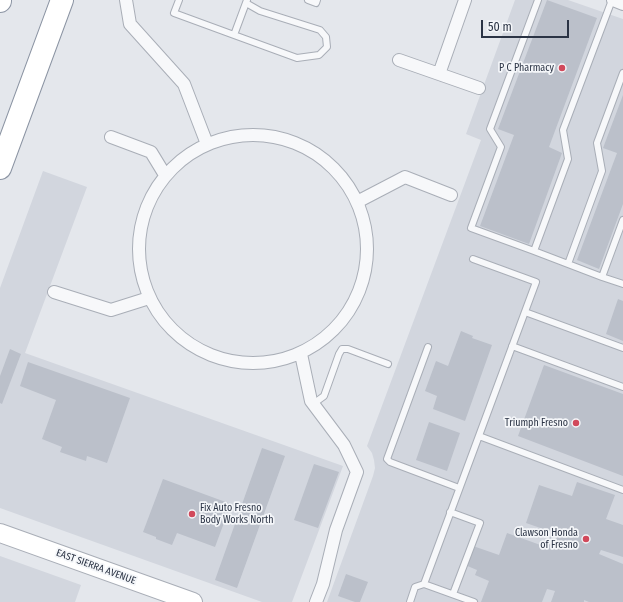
<!DOCTYPE html>
<html>
<head>
<meta charset="utf-8">
<style>
	body { margin:0 }
	#map { position:relative; width:623px; height:602px; overflow:hidden; background:#e4e7ec; font-family:"Fira Sans Condensed",sans-serif }
	canvas { display:block }
	.scale { position:absolute; left:481px; top:20px; width:88px; height:18px; box-sizing:border-box; border:2px solid #2b3445; border-top:0; padding-left:5px; font-size:12px; line-height:14px; white-space:nowrap; color:#2b3445; -webkit-text-stroke:3px #f4f6f9; paint-order:stroke }
</style>
</head>
<body>
<div id="map">
<canvas width="623" height="602"></canvas>
<div class="scale">50 m</div>
</div>
<script>
const ctx = document.querySelector('canvas').getContext('2d');
ctx.lineJoin = 'round';
function paint(path, color) { ctx.fillStyle = color; ctx.fill(path, 'evenodd'); }
const toPath = rows => new Path2D(rows.map(r => 'M' + r).join(''));
function strokePath(path, color, width, dash) { ctx.strokeStyle = color; ctx.lineWidth = width; ctx.lineCap = dash ? 'butt' : 'round'; ctx.setLineDash(dash || []); ctx.stroke(path); }
function drawText(font, color, halo, rows, align = 'center') {
  ctx.font = font + ' "Fira Sans Condensed",sans-serif'; ctx.lineWidth = 3.5; ctx.setLineDash([]); ctx.textBaseline = 'middle'; ctx.strokeStyle = halo; ctx.fillStyle = color; for (const [text, x, y, turn = 0] of rows) {
    ctx.save(); ctx.translate(x, y); ctx.rotate((+turn || 0) * Math.PI / 180); ctx.textAlign = isNaN(turn) ? turn : align; if (halo) ctx.strokeText(text, 0, 0); ctx.fillText(text, 0, 0); ctx.restore();
  }
}
paint(toPath([
	[515,0,568,0,623,19,623,602,327,602,373,476,375,468,374,460,372,453,367,446,481,140,466,134],
	[43,171,87,187,25,353,343,466,292,602,262,602,0,508,0,288],
	[0,556,81,585,75,602,0,602]
]), '#d2d6de');
paint(toPath([
	[547,0,597,18,549,147,562,153,529,244,480,226,514,135,498,129],
	[623,95,623,204,599,269,577,260,617,153,603,148],
	[618,299,623,301,623,341,606,334],
	[461,331,473,336,472,338,492,345,465,421,433,409,437,396,425,391,436,361,448,366],
	[10,349,21,354,2,404,0,403,0,376],
	[28,362,130,398,107,463,87,456,86,461,60,452,62,447,42,439,56,400,20,386],
	[544,365,623,394,623,476,518,436],
	[429,422,460,433,447,471,416,460],
	[262,448,285,456,237,588,215,580],
	[314,464,339,472,318,528,294,520],
	[163,479,231,504,215,547,177,533,172,545,156,539,156,537,143,532],
	[577,482,615,495,606,519,623,525,623,557,601,550,599,554,623,564,623,602,589,602,584,600,584,602,551,602,555,591,547,589,542,602,481,602,489,581,475,575,477,570,465,565,473,546,499,555,507,533,546,547,552,532,526,523,539,485,572,496],
	[346,574,368,582,360,602,355,602,338,596]
]), '#bbc0ca');
const lane = toPath([
	[179,0,174,13,234,35,247,0],
	[308,0,316,3,317,0],
	[612,0,563,130,568,159,534,251,568,264,602,171,597,143,623,73],
	[234,35,297,58,319,55,327,47,326,37,320,30,260,11,246,3],
	[623,220,602,277,623,284],
	[534,251,471,228,501,147,490,129,538,0],
	[568,264,602,277],
	[525,312,623,348],
	[512,346,623,387],
	[428,347,387,459,390,462,459,488],
	[313,404,324,396,339,354,342,349,348,349,388,364],
	[479,436,623,490],
	[450,512,480,523,453,594],
	[424,584,536,282,473,259],
	[410,602,415,587,424,584,474,602]
]);
const street = toPath([
	[126,0,130,24,184,84,207,144],
	[613,0,623,4],
	[399,60,479,88],
	[439,74,465,0],
	'139 249a114 114 0 1 1 228 0a114 114 0 1 1-228 0Z',
	[111,137,151,152,165,175],
	[357,202,405,177,451,195],
	[54,292,111,310,149,298],
	[301,354,311,401,344,445,357,472,336,530,323,584,316,602]
]);
const secondary = toPath([
	[0,533,193,602]
]);
const highway = toPath([
	[0,1,0,0],
	[0,168,62,0]
]);
strokePath(lane, '#a9aeb7', 8);
strokePath(street, '#a9aeb7', 14);
strokePath(secondary, '#a9aeb7', 20);
strokePath(highway, '#8b94a3', 24);
strokePath(lane, '#f7f8fa', 6);
strokePath(street, '#f7f8fa', 12);
strokePath(secondary, '#fff', 18);
strokePath(highway, '#fff', 22);
for (const [x, y, r, color] of [
	[562,68,4,"#d1495b"],
	[576,423,4,"#d1495b"],
	[192,514,4,"#d1495b"],
	[586,539,4,"#d1495b"]
]) { const dot = new Path2D(); dot.arc(x, y, r, 0, 2 * Math.PI); ctx.fillStyle = color; ctx.fill(dot); strokePath(dot, '#f4f6f9', 1.5); }
drawText('10px', '#2b3445', '#f4f6f9', [
	["P C Pharmacy",554,68],
	["Triumph Fresno",568,423],
	["Fix Auto Fresno",200,508,"left"],
	["Body Works North",200,520,"left"],
	["Clawson Honda",578,533],
	["of Fresno",578,545]
], 'right');
drawText('10px', '#2b3445', '#f4f6f9', [
	["EAST SIERRA AVENUE",96,567,20]
]);
</script>
</body>
</html>
